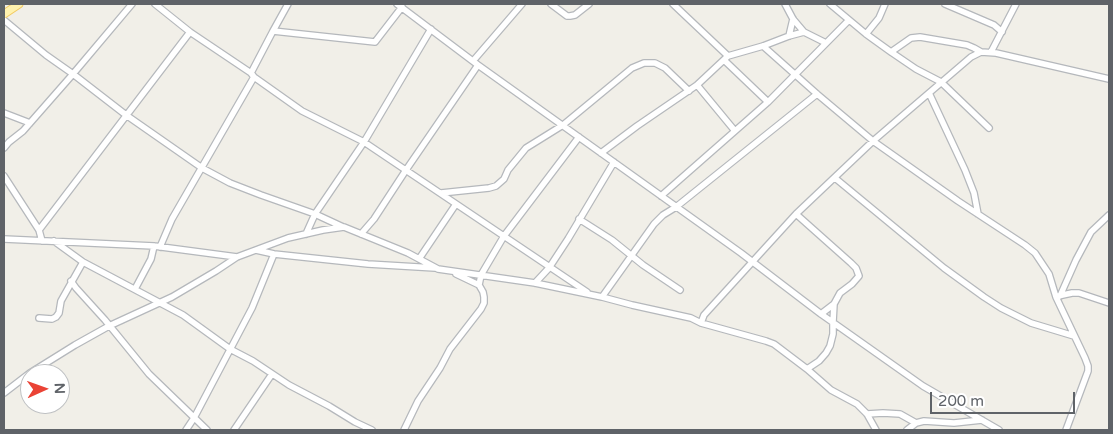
<!DOCTYPE html>
<html>
<head>
<meta charset="utf-8">
<style>
	body { margin:0 }
	#map { position:relative; width:1113px; height:434px; overflow:hidden; background:#f1efe8; font-family:"Varela Round",sans-serif }
	canvas { display:block }
	.frame { position:absolute; inset:0; border:5px solid #5f6368; pointer-events:none }
	.north { position:absolute; left:20px; top:364px; width:50px; height:50px; box-sizing:border-box; background:#fff; border:1px solid #bfc1c3; border-radius:50%; rotate:88deg; font-size:14px; font-weight:700; line-height:20px; text-align:center; color:#5f6368 }
	.north::after { content:''; display:block; margin:auto; width:18px; height:22px; background:#ea4335; clip-path:polygon(50% 0,100% 100%,50% 72%,0 100%) }
	.scale { position:absolute; left:930px; top:392px; width:145px; height:22px; box-sizing:border-box; border:2px solid #5f6368; border-top:0; padding-left:6px; font-size:15px; line-height:18px; white-space:nowrap; color:#5f6368; -webkit-text-stroke:4px #fff; paint-order:stroke }
</style>
</head>
<body>
<div id="map">
<canvas width="1113" height="434"></canvas>
<div class="frame"></div>
<div class="north">N</div>
<div class="scale">200 m</div>
</div>
<script>
const ctx = document.querySelector('canvas').getContext('2d');
ctx.lineJoin = 'round';
const toPath = rows => new Path2D(rows.map(r => 'M' + r).join(''));
function strokePath(path, color, width, dash) { ctx.strokeStyle = color; ctx.lineWidth = width; ctx.lineCap = dash ? 'butt' : 'round'; ctx.setLineDash(dash || []); ctx.stroke(path); }
const minor = toPath([
	[155,4,190,32,251,73,254,77,302,111,364,142,587,292],
	[397,4,478,65,741,253,821,314,923,386,999,430],
	[551,4,567,16,570,16,575,15,589,4],
	[673,4,728,56],
	[785,4,793,19,804,32],
	[830,4,866,34,891,52,916,69,941,82,989,128],
	[945,4,994,25,1002,32],
	[4,20,46,55,73,74,126,115,202,168,230,183,261,195,315,214,343,227],
	[273,31,375,42,402,7],
	[866,34,879,18,885,4],
	[789,36,793,19],
	[763,46,817,94,873,141,958,201,1025,245,1035,253,1049,274,1056,297,1085,358,1088,366,1088,371,1066,430],
	[891,52,911,38,920,37,967,45,974,48,981,52],
	[991,52,1016,4],
	[724,60,768,102],
	[473,61,522,4],
	[251,73,273,31,288,4],
	[697,85,735,131],
	[929,93,965,170,974,193,978,214],
	[4,113,30,123],
	[4,148,9,142,23,131,73,74,132,4],
	[601,153,637,126,697,85,728,56,763,46,789,36,804,32,826,43],
	[4,176,39,230,42,241],
	[835,178,944,268,984,297,1001,308,1031,323,1074,336],
	[441,193,489,188,496,186,504,179,508,170,526,148,563,125,632,68,644,63,655,63,665,68,689,91],
	[661,196,768,102,849,20],
	[796,214,851,263,856,268,859,276,852,284,840,293,834,304,833,322,833,334,830,346,826,353,819,361,807,369],
	[579,219,612,240,643,265,680,290],
	[39,230,190,32],
	[306,234,315,214,364,142,431,29],
	[361,234,374,219,406,170,478,65],
	[4,239,154,246,237,257],
	[54,241,83,262,183,315,230,349,253,361,289,385,329,406,355,422,372,430],
	[160,247,172,219,254,77],
	[256,250,274,254,368,264,435,268],
	[419,259,456,204],
	[71,281,76,288,105,320,149,374,207,430],
	[535,283,549,268,568,239,614,162],
	[479,285,481,275,504,236,579,137],
	[135,289,151,259,154,246],
	[1058,296,1072,293,1079,293,1109,303],
	[1060,296,1076,260,1091,232,1109,215],
	[602,297,632,305,691,318,701,323,766,341,774,344,807,369,831,390,857,404,867,414,876,430],
	[821,314,834,304],
	[39,318,52,319,56,317,59,313,61,301,83,262],
	[701,323,704,315,796,214,873,141,971,57,981,52,996,53,1109,79],
	[4,393,30,373,75,345,109,326,172,297,216,271,237,257,288,238,323,230,344,227,408,253,438,269,535,283,602,297,654,224,663,215,676,207,817,94],
	[867,414,883,413,900,414,916,423],
	[186,430,194,418,252,308,274,254],
	[234,430,272,374],
	[404,430,418,401,440,368,450,349,481,309,484,303,484,297,483,292,479,285,456,274],
	[907,430,916,423,924,421,954,423,982,420]
]);
const major = toPath([
	[4,14,19,4]
]);
strokePath(minor, '#b5b8bc', 8);
strokePath(major, '#f2c960', 9);
strokePath(minor, '#fff', 5.5);
strokePath(major, '#fff2af', 7);
</script>
</body>
</html>
